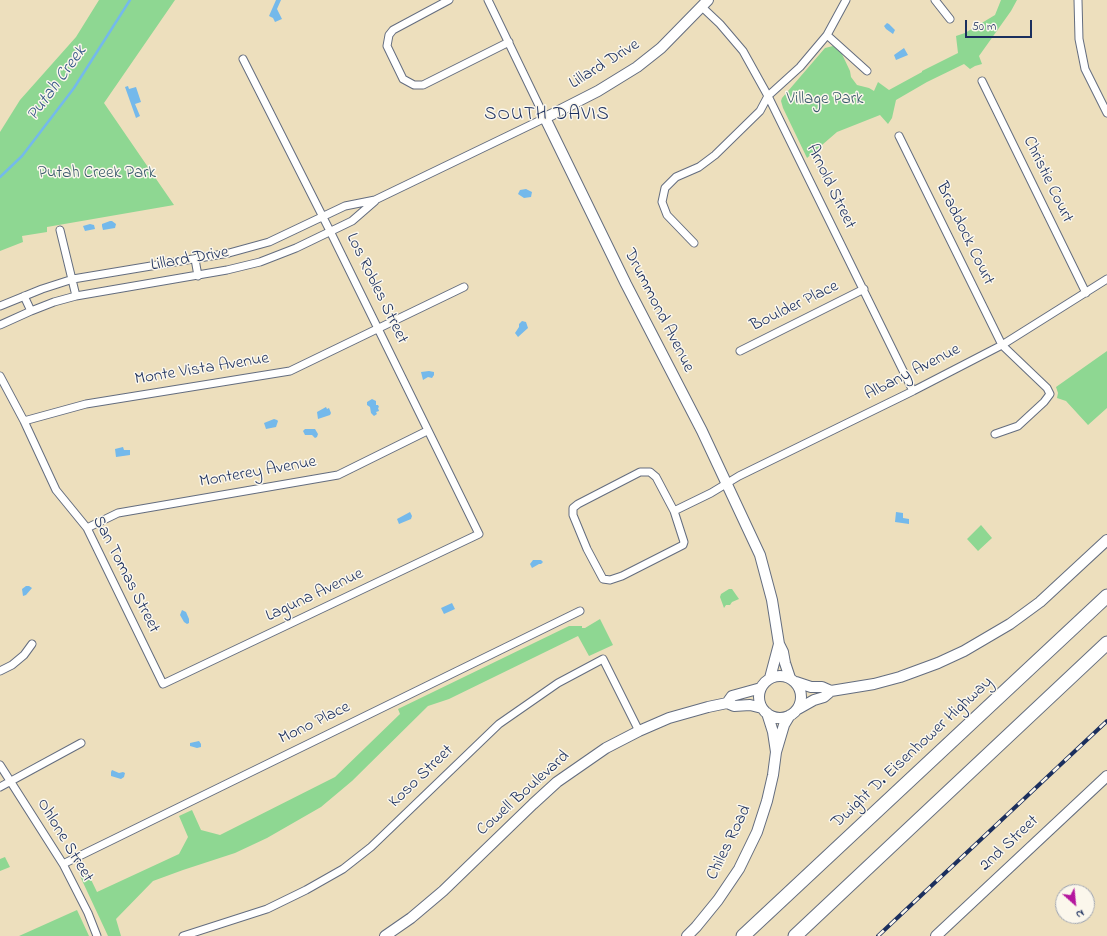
<!DOCTYPE html>
<html>
<head>
<meta charset="utf-8">
<style>
	body { margin:0 }
	#map { position:relative; width:1107px; height:936px; overflow:hidden; background:#eddfbd; font-family:"Indie Flower",sans-serif }
	canvas { display:block }
	.north { position:absolute; left:1055px; top:884px; width:40px; height:40px; box-sizing:border-box; background:#fbf7ec; border:1px solid #a1a7b3; border-radius:50%; rotate:153deg; font-size:11px; font-weight:700; line-height:16px; text-align:center; color:#1b2f5e }
	.north::after { content:''; display:block; margin:auto; width:14px; height:18px; background:#b5179e; clip-path:polygon(50% 0,100% 100%,50% 72%,0 100%) }
	.scale { position:absolute; left:965px; top:20px; width:67px; height:18px; box-sizing:border-box; border:2px solid #1b2f5e; border-top:0; padding-left:5px; font-size:12px; line-height:14px; white-space:nowrap; color:#1b2f5e; -webkit-text-stroke:3px #fbf7ec; paint-order:stroke }
</style>
</head>
<body>
<div id="map">
<canvas width="1107" height="936"></canvas>
<div class="north">N</div>
<div class="scale">50 m</div>
</div>
<script>
const ctx = document.querySelector('canvas').getContext('2d');
ctx.lineJoin = 'round';
function paint(path, color) { ctx.fillStyle = color; ctx.fill(path, 'evenodd'); }
const toPath = rows => new Path2D(rows.map(r => 'M' + r).join(''));
function strokePath(path, color, width, dash) { ctx.strokeStyle = color; ctx.lineWidth = width; ctx.lineCap = dash ? 'butt' : 'round'; ctx.setLineDash(dash || []); ctx.stroke(path); }
function drawText(font, color, halo, rows, align = 'center') {
  ctx.font = font + ' "Indie Flower",sans-serif'; ctx.lineWidth = 3; ctx.setLineDash([]); ctx.textBaseline = 'middle'; ctx.strokeStyle = halo; ctx.fillStyle = color; for (const [text, x, y, turn = 0] of rows) {
    ctx.save(); ctx.translate(x, y); ctx.rotate((+turn || 0) * Math.PI / 180); ctx.textAlign = isNaN(turn) ? turn : align; if (halo) ctx.strokeText(text, 0, 0); ctx.fillText(text, 0, 0); ctx.restore();
  }
}
paint(toPath([
	[99,0,175,0,104,103,174,205,47,227,47,232,22,236,23,242,0,251,0,132,20,100,76,37],
	[1001,0,1017,0,1011,11,979,56,982,64,975,66,970,69,964,64,927,82,896,100,892,118,888,124,880,115,837,132,807,158,783,108,781,101,782,98,825,48,833,46,841,52,850,71,851,77,857,85,869,88,874,91,878,82,889,90,922,72,922,71,958,53,956,36,965,33,995,15],
	[1107,351,1107,408,1088,425,1066,401,1057,398,1058,393,1056,387],
	[981,525,992,538,978,551,967,539],
	[729,589,732,589,739,599,732,602,730,605,726,605,724,608,720,597,721,594],
	[600,619,613,645,589,656,578,636,449,699,428,706,352,781,321,807,267,838,235,853,183,870,153,881,116,919,121,936,108,936,80,876,79,870,83,863,97,892,179,854,188,837,179,816,192,810,201,830,220,835,335,777,400,714,398,709,569,626,582,626,582,628,585,628],
	[5,857,10,867,0,871,0,859],
	[77,910,89,936,19,936]
]), '#8ed792');
paint(toPath([
	[276,0,281,0,277,9,282,19,275,22,273,18,269,16],
	[887,23,889,24,895,30,893,34,886,29,884,26],
	[904,48,908,55,896,60,894,55],
	[128,86,129,89,136,87,141,102,135,104,140,116,136,118,125,87],
	[526,189,532,192,531,197,524,198,518,194,520,190],
	[110,221,112,221,116,224,115,228,103,230,102,226,102,224],
	[90,224,94,225,95,229,85,231,83,226],
	[522,321,526,322,528,328,518,337,515,333,519,327,519,324],
	[429,371,434,372,434,375,432,378,428,377,423,380,421,372],
	[372,399,376,401,376,405,378,405,379,407,378,408,379,411,376,412,377,414,374,416,371,413,370,407,367,405,367,402],
	[326,407,327,409,329,408,331,413,330,415,318,419,317,412],
	[274,419,277,420,278,421,276,427,266,429,264,423],
	[305,429,315,429,318,434,317,437,315,438,312,435,305,435,303,431],
	[123,447,124,450,130,450,130,455,116,457,115,449],
	[410,512,412,516,411,519,399,524,397,519],
	[896,512,903,513,903,518,909,519,909,524,895,522],
	[533,560,541,560,543,562,541,564,539,564,532,568,530,564],
	[26,586,29,586,32,588,26,595,23,596,22,589],
	[452,603,455,609,444,614,441,608],
	[182,610,186,612,189,619,189,623,187,624,184,622,180,615],
	[199,741,201,744,201,747,197,748,190,746,190,743],
	[112,770,119,773,123,772,125,773,124,777,121,779,111,776,111,772]
]), '#74b9eb');
strokePath(toPath([
	[0,177,22,156,74,88,130,0]
]), '#74b9eb', 2.5);
const street = toPath([
	[449,0,393,30,389,35,387,46,403,79,414,85,423,85,509,42],
	[935,0,950,19],
	[1078,0,1079,39,1085,69,1107,113],
	[702,7,720,24,743,51,768,96,913,391],
	[827,35,867,71],
	[982,81,1086,293],
	[899,136,1002,345,1047,388,1050,394,1044,402,1018,426,995,434],
	[60,230,76,296],
	[694,243,667,215,662,202,665,188,676,177,699,167,715,155,760,111,768,96,800,67,827,35,846,0],
	[195,259,198,276],
	[24,296,31,311],
	[0,306,42,289,73,279,229,253,269,242,345,206,375,200,545,118,488,0],
	[0,325,31,311,54,302,76,296,227,270,260,262,296,248,352,221,375,201],
	[740,351,864,289],
	[0,376,24,421,56,490,87,528,163,684,479,534,330,231,243,59],
	[24,421,86,404,290,371,464,287],
	[674,511,684,542,683,545,622,576,610,580,603,579,587,549,573,515,573,508,578,504,640,472,650,472,656,477,674,511,711,493,739,476,913,391,1002,345,1107,279],
	[87,528,118,513,338,475,427,431],
	[0,671,12,665,24,655,32,644],
	[0,765,63,864,88,913,97,936],
	[0,787,81,743],
	[63,864,580,611],
	[183,936,267,909,306,890,343,869,371,847,499,724,558,683,603,659,639,731]
]);
const secondary = toPath([
	[708,0,661,48,637,67,598,91,545,118,626,284,702,431,760,555,772,600,779,644,783,652,785,663,790,678],
	'759 697a21 21 0 1 1 42 0a21 21 0 1 1-42 0Z',
	[770,678,779,644],
	[796,682,811,687,822,687,831,691],
	[727,703,732,696,761,688],
	[798,709,814,700,824,697,831,691,874,684,900,677,938,663,964,651,1010,624,1040,602,1107,540],
	[767,713,773,732,776,752],
	[385,936,411,918,443,891,533,804,557,782,606,748,639,731,669,718,708,707,727,703,734,706,750,705,762,708],
	[687,936,696,927,718,900,739,869,757,832,767,801,773,775,776,752,784,725,790,715],
	[936,936,1107,776]
]);
const highway = toPath([
	[743,936,1107,596],
	[795,936,1107,643]
]);
strokePath(street, '#646d7f', 9);
strokePath(secondary, '#646d7f', 12);
strokePath(highway, '#646d7f', 15);
strokePath(street, '#fff', 7);
strokePath(secondary, '#fff', 10);
strokePath(highway, '#fff', 13);
const rail = toPath([
	[878,936,1107,721]
]);
strokePath(rail, '#1b2f5e', 4);
strokePath(rail, '#fbf7ec', 2.5, [8]);
drawText('17px', '#1b2f5e', '#fbf7ec', [
	["Lillard Drive",605,65,-32],
	["Christie Court",1047,180,64],
	["Arnold Street",830,187,64],
	["Braddock Court",964,234,64],
	["Lillard Drive",190,260,-10],
	["Los Robles Street",376,289,64],
	["Boulder Place",795,307,-26],
	["Drummond Avenue",658,311,63],
	["Monte Vista Avenue",202,370,-9],
	["Albany Avenue",913,373,-27],
	["Monterey Avenue",258,473,-10],
	["San Tomas Street",125,575,63],
	["Laguna Avenue",315,596,-25],
	["Mono Place",315,724,-26],
	["Dwight D. Eisenhower Highway",913,753,-43],
	["Koso Street",422,777,-44],
	["Cowell Boulevard",524,794,-42],
	["Ohlone Street",64,841,59],
	["Chiles Road",730,843,-64],
	["2nd Street",1010,844,-43]
]);
drawText('17px', '#38596b', '#fbf7ec', [
	["Village Park",825,100],
	["Putah Creek Park",97,174]
]);
drawText('italic 18px', '#365888', '#fbf7ec', [
	["Putah Creek",58,84,-54]
]);
ctx.letterSpacing = '1px';
drawText('19px', '#1b2f5e', '#fbf7ec', [
	["SOUTH DAVIS",547,116]
]);
ctx.letterSpacing = '0px';
</script>
</body>
</html>
